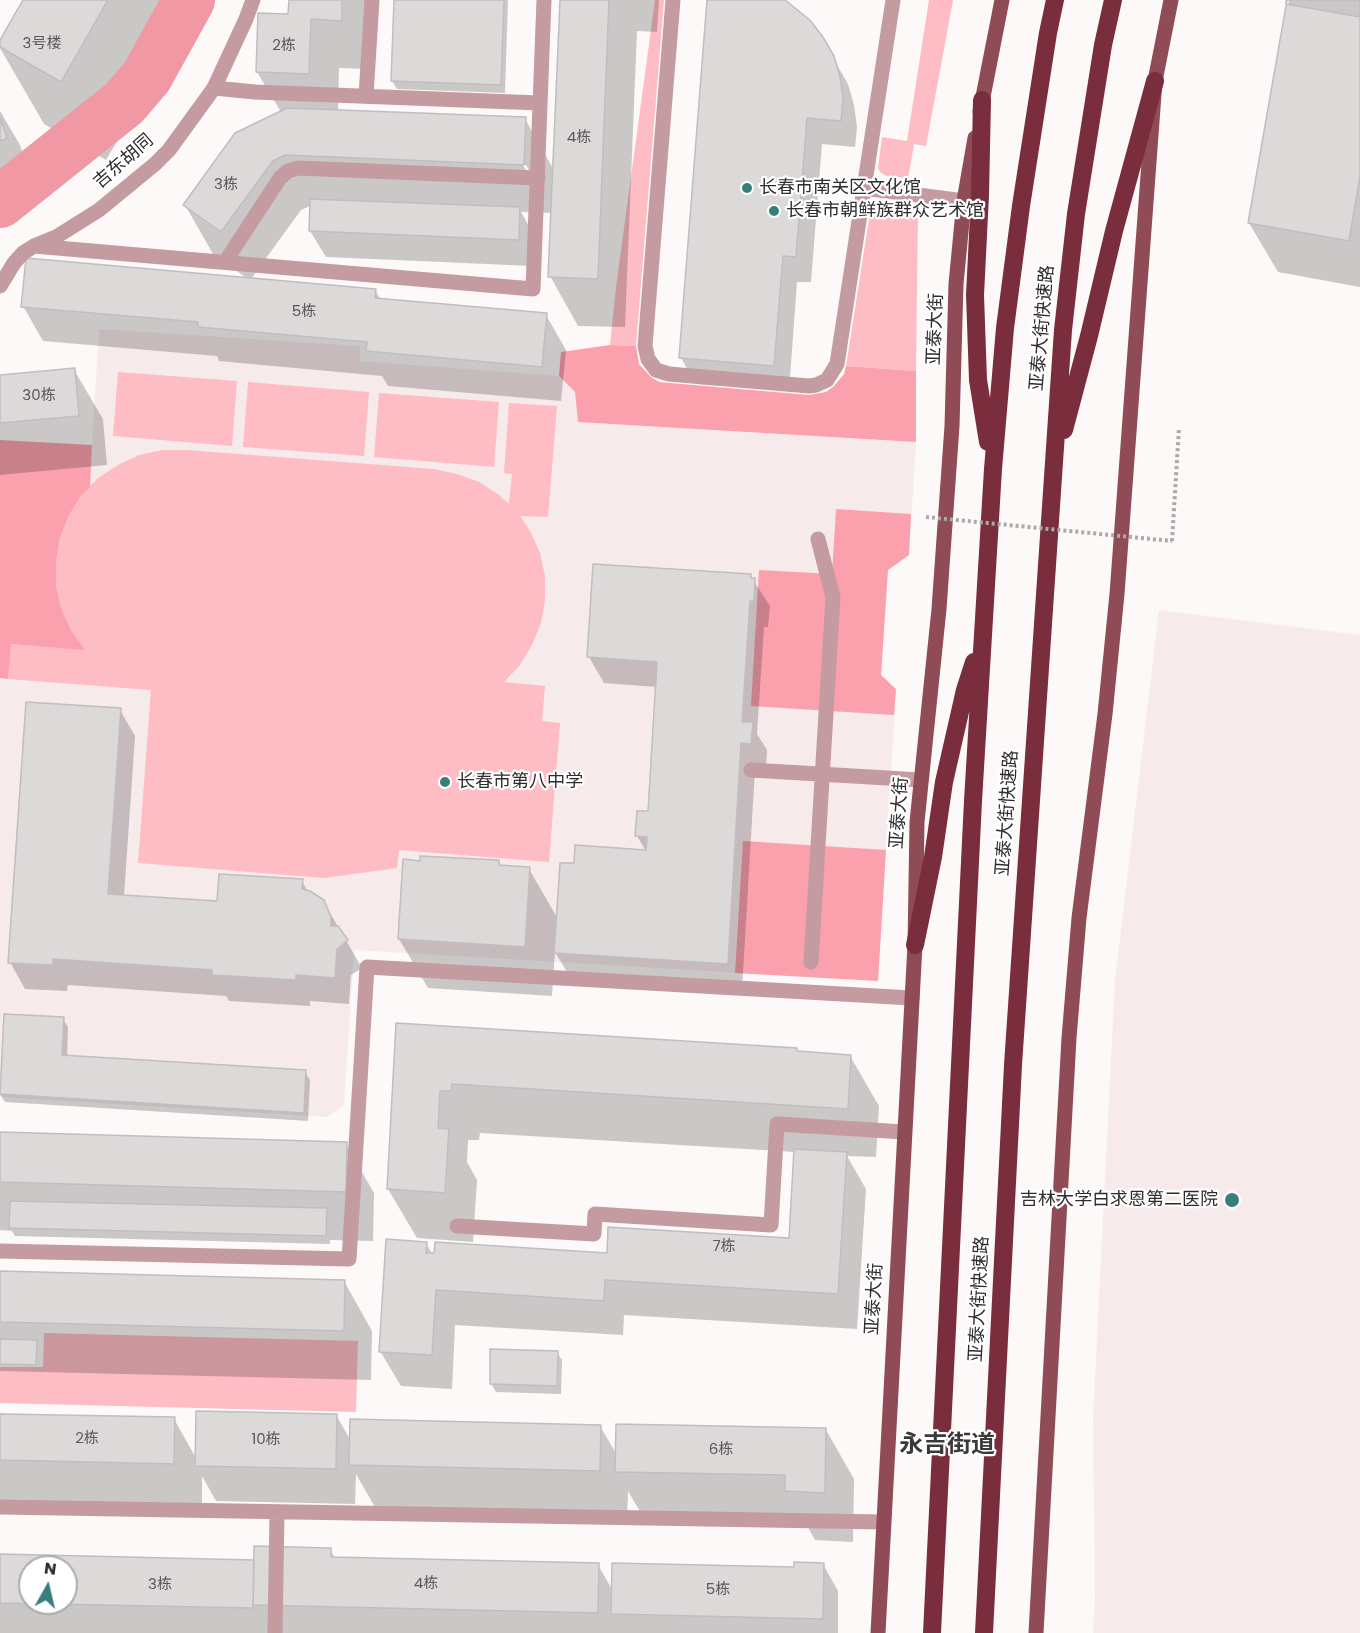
<!DOCTYPE html>
<html>
<head>
<meta charset="utf-8">
<style>
	body { margin:0 }
	#map { position:relative; width:1360px; height:1633px; overflow:hidden; background:#fdf9f9; font-family:Poppins,sans-serif }
	canvas { display:block }
	.north { position:absolute; left:18px; top:1555px; width:60px; height:60px; box-sizing:border-box; background:#fff; border:2px solid #ababab; border-radius:50%; rotate:8deg; font-size:16px; font-weight:700; line-height:24px; text-align:center; color:#2e2c2d }
	.north::after { content:''; display:block; margin:auto; width:21px; height:27px; background:#377f7b; clip-path:polygon(50% 0,100% 100%,50% 72%,0 100%) }
</style>
</head>
<body>
<div id="map">
<canvas width="1360" height="1633"></canvas>
<div class="north">N</div>
</div>
<script>
const ctx = document.querySelector('canvas').getContext('2d');
ctx.lineJoin = 'round';
function paint(path, color) { ctx.fillStyle = color; ctx.fill(path, 'evenodd'); }
const toPath = rows => new Path2D(rows.map(r => 'M' + r).join(''));
function strokePath(path, color, width, dash) { ctx.strokeStyle = color; ctx.lineWidth = width; ctx.lineCap = dash ? 'butt' : 'round'; ctx.setLineDash(dash || []); ctx.stroke(path); }
function drawText(font, color, halo, rows, align = 'center') {
  ctx.font = font + ' Poppins,"Noto Sans SC",sans-serif'; ctx.lineWidth = 4.5; ctx.setLineDash([]); ctx.textBaseline = 'middle'; ctx.strokeStyle = halo; ctx.fillStyle = color; for (const [text, x, y, turn = 0] of rows) {
    ctx.save(); ctx.translate(x, y); ctx.rotate((+turn || 0) * Math.PI / 180); ctx.textAlign = isNaN(turn) ? turn : align; if (halo) ctx.strokeText(text, 0, 0); ctx.fillText(text, 0, 0); ctx.restore();
  }
}
paint(toPath([
	[99,329,360,346,360,361,559,376,575,392,578,422,916,442,909,555,888,570,881,675,896,689,878,981,354,950,344,1105,327,1117,0,1097,0,440,92,445],
	[1159,610,1360,635,1360,1633,1093,1633,1095,1600,1093,1419,1115,980]
]), '#f7eaeb');
paint(toPath([
	[655,0,664,0,636,346,610,345,616,287],
	[929,0,953,0,926,146,914,144,908,178,886,176,880,172,878,168,882,137,907,141],
	[889,206,918,210,916,371,846,366,869,219,877,210],
	[118,372,237,381,232,446,113,436],
	[248,382,369,392,364,456,243,447],
	[379,393,499,402,494,467,374,457],
	[509,403,557,406,548,517,520,516,530,531,540,553,545,576,545,600,541,623,532,645,520,665,504,682,545,686,542,721,560,723,549,862,399,850,397,868,324,878,138,863,151,690,8,679,10,644,84,649,71,630,61,608,56,585,56,561,60,538,69,515,81,496,98,478,118,465,139,455,163,450,187,450,434,469,457,474,479,482,499,495,509,504,512,474,504,473],
	[44,1333,358,1341,356,1412,0,1403,0,1367,43,1367]
]), '#febcc4');
paint(toPath([
	[610,345,636,346,639,364,651,377,659,382,809,395,826,392,833,387,844,374,846,366,916,371,916,442,578,422,575,392,559,376,561,352],
	[0,440,92,445,90,487,81,496,69,515,60,538,56,561,56,585,61,608,71,630,85,650,11,644,8,679,0,678],
	[836,509,911,514,909,555,888,570,881,675,896,689,894,715,751,706,759,570,832,574],
	[743,841,886,850,878,981,735,973]
]), '#fba1ae');
paint(toPath([
	[25,0,181,0,179,36,106,160,44,124,0,48,0,43],
	[290,0,372,0,369,69,339,68,338,111,525,119,554,170,561,0,659,0,657,32,637,31,625,327,578,326,550,276,553,213,521,212,534,235,533,266,326,257,310,231,312,205,301,210,251,279,375,290,381,300,546,315,566,350,561,401,388,386,382,376,219,361,217,356,43,341,23,306,248,279,213,254,185,205,281,112,257,72,290,16],
	[523,165,526,165,544,196,541,197],
	[395,0,508,0,505,93,397,89,392,81],
	[709,0,782,0,822,38,848,84,854,105,857,127,855,147,822,144,811,282,797,282,789,391,696,384,681,358],
	[1289,0,1360,0,1360,287,1278,272,1249,223],
	[0,111,20,145,34,188,0,199],
	[74,370,103,419,107,465,0,475,0,377],
	[750,575,770,606,768,627,764,627,757,734,767,750,766,770,755,769,742,990,571,979,555,952,552,996,428,988,399,939,421,862,498,862,501,867,529,869,558,919,575,865,646,851,637,836,650,813,657,687,604,683,589,657],
	[120,710,135,736,124,896,218,903,302,881,308,892,323,901,362,968,351,975,349,1004,310,1001,310,1006,229,1001,226,996,68,985,67,991,25,989,10,962],
	[63,1019,68,1027,67,1057,305,1072,310,1080,308,1121,5,1102,0,1094,0,1082],
	[398,1025,796,1050,798,1053,850,1056,879,1106,876,1157,847,1156,866,1189,857,1329,624,1315,623,1335,455,1325,452,1389,401,1386,380,1351,426,1243,432,1254,608,1255,791,1240,796,1152,480,1133,479,1140,468,1140,467,1162,477,1180,473,1242,417,1238,388,1189],
	[0,1133,346,1144,374,1193,373,1241,330,1240,330,1244,15,1236,12,1231,0,1230,0,1235],
	[0,1273,344,1281,372,1331,371,1380,0,1371],
	[557,1352,562,1360,561,1394,496,1392,491,1384],
	[0,1415,174,1419,196,1458,336,1415,351,1441,600,1426,617,1455,826,1430,854,1479,853,1542,815,1540,806,1524,645,1520,628,1491,627,1520,379,1514,356,1474,355,1504,216,1501,202,1476,202,1513,0,1508],
	[330,1550,336,1559,598,1565,613,1591,823,1564,838,1591,838,1633,0,1633,0,1556,255,1561],
	[30,1567,66,1567,66,1603,30,1603]
]), '#0003');
strokePath(toPath([
	[0,202,124,103,147,76,189,0]
]), '#f198a5', 52);
const building = toPath([
	[23,0,108,0,61,82,0,47,0,40,23,0],
	[289,0,342,0,342,21,311,19,309,74,256,72,258,13,288,14,289,0],
	[394,0,504,0,501,85,391,81,394,0],
	[560,0,609,0,598,279,548,277,560,0],
	[707,0,785,0,810,20,823,37,834,56,840,77,843,99,841,121,807,118,796,257,783,256,774,366,679,358,707,0],
	[1286,0,1360,0,1360,17,1286,4,1286,0],
	[1287,0,1360,0,1360,176,1349,241,1248,223,1287,0],
	[287,108,526,117,524,165,285,155,273,161,221,232,183,205,235,133,287,108],
	[0,118,7,138,0,141,0,118],
	[310,199,520,207,519,240,309,231,310,199],
	[26,258,376,289,375,298,547,313,542,367,366,351,367,342,198,327,198,322,21,307,26,258],
	[75,368,79,416,0,423,0,375,75,368],
	[593,564,751,574,751,578,755,578,754,601,750,601,742,722,753,722,751,744,741,743,728,964,554,953,560,863,574,863,575,845,646,850,647,837,635,836,637,811,648,811,657,662,587,657,593,564],
	[26,702,121,708,108,894,217,901,219,874,303,879,302,889,310,891,324,900,331,917,331,926,338,926,348,940,337,949,335,978,296,975,296,980,212,975,212,970,53,959,53,965,8,963,26,702],
	[420,856,499,860,499,865,530,867,525,947,398,939,403,859,420,861,420,856],
	[4,1014,64,1017,62,1055,306,1070,304,1113,0,1094,4,1014],
	[396,1023,797,1048,797,1051,851,1055,848,1109,452,1084,451,1091,440,1091,438,1128,449,1129,445,1193,387,1189,396,1023],
	[0,1132,347,1142,346,1192,0,1182,0,1132],
	[794,1149,847,1152,838,1294,605,1280,604,1301,436,1290,432,1355,379,1352,386,1239,427,1242,426,1253,434,1253,435,1242,607,1253,608,1227,789,1238,794,1149],
	[10,1201,327,1208,326,1236,9,1228,10,1201],
	[0,1271,345,1280,344,1331,0,1322,0,1271],
	[0,1339,37,1340,36,1365,0,1364,0,1339],
	[490,1349,558,1351,557,1386,490,1384,490,1349],
	[196,1411,337,1414,336,1469,195,1466,196,1411],
	[0,1414,175,1417,174,1464,0,1460,0,1414],
	[350,1419,601,1425,600,1471,349,1465,350,1419],
	[616,1424,826,1428,825,1493,785,1491,785,1475,615,1472,616,1424],
	[254,1546,331,1548,331,1557,599,1563,598,1613,253,1605,254,1546],
	[0,1554,254,1560,253,1608,0,1603,0,1554],
	[30,1567,66,1567,66,1603,30,1603,30,1567],
	[794,1562,824,1563,823,1619,611,1614,612,1563,794,1567,794,1562]
]);
paint(building, '#dcd9d9');
strokePath(building, '#c1bdbe', 1.5);
strokePath(toPath([
	[1172,541,1179,428]
]), '#aca9a9', 4, [3, 3]);
strokePath(toPath([
	[673,0,645,346,648,359,656,370,669,374,809,386,816,385,827,380,837,364,893,0],
	[214,88,255,92,540,103],
	[366,96,372,0],
	[864,188,964,201],
	[34,246,533,289,544,0],
	[225,262,280,178,288,171,299,168,538,178],
	[0,286,14,263,23,253,34,246,56,237,99,210,155,164,169,150,214,88,246,19,253,0],
	[751,770,921,780],
	[811,962,833,597,818,539],
	[457,1226,594,1234,595,1214,771,1225,777,1124,904,1132],
	[0,1251,349,1259,367,967,912,998],
	[0,1507,883,1522],
	[275,1633,277,1512]
]), '#c39ba0', 15);
strokePath(toPath([
	[980,112,1002,0],
	[878,1633,915,945,917,822,939,609,952,426,956,284,964,201,975,138],
	[1036,1633,1069,1038,1079,918,1105,714,1117,594,1155,81,1171,0]
]), '#8f4b56', 15);
strokePath(toPath([
	[982,100,980,195,975,295,978,380,988,442],
	[1064,430,1089,336,1114,231,1155,81],
	[915,945,933,857,944,782,965,690,974,662],
	[932,1633,973,801,993,469,1005,328,1021,206,1048,33,1055,0],
	[984,1633,1013,1065,1063,330,1076,214,1103,45,1113,0]
]), '#7a2d3d', 18);
strokePath(toPath([
	[926,517,1172,541]
]), '#aca9a9', 4, [3, 3]);
for (const [x, y, r, color] of [
	[747,188,6,"#377f7b"],
	[774,211,6,"#377f7b"],
	[445,782,6,"#377f7b"],
	[1232,1200,8,"#377f7b"]
]) { const dot = new Path2D(); dot.arc(x, y, r, 0, 2 * Math.PI); ctx.fillStyle = color; ctx.fill(dot); strokePath(dot, '#fff', 2); }
drawText('15px', '#5a5758', null, [
	["3号楼",42,44],
	["2栋",284,46],
	["4栋",579,138],
	["3栋",226,185],
	["5栋",304,312],
	["30栋",39,396],
	["7栋",724,1247],
	["2栋",87,1439],
	["10栋",266,1440],
	["6栋",721,1450],
	["4栋",426,1584],
	["3栋",160,1585],
	["5栋",718,1590]
]);
drawText('18px', '#2e2c2d', '#fff', [
	["吉东胡同",124,162,-41],
	["亚泰大街快速路",1043,328,-85],
	["亚泰大街",936,329,-88],
	["亚泰大街",900,813,-86],
	["亚泰大街快速路",1008,813,-86],
	["亚泰大街",875,1299,-87],
	["亚泰大街快速路",980,1299,-87]
]);
drawText('18px', '#2e2c2d', '#fff', [
	["长春市南关区文化馆",759,188],
	["长春市朝鲜族群众艺术馆",786,211],
	["长春市第八中学",457,782],
	["吉林大学白求恩第二医院",1218,1200,"right"]
], 'left');
drawText('bold 24px', '#3c3939', '#fff', [
	["永吉街道",947,1446]
]);
</script>
</body>
</html>
